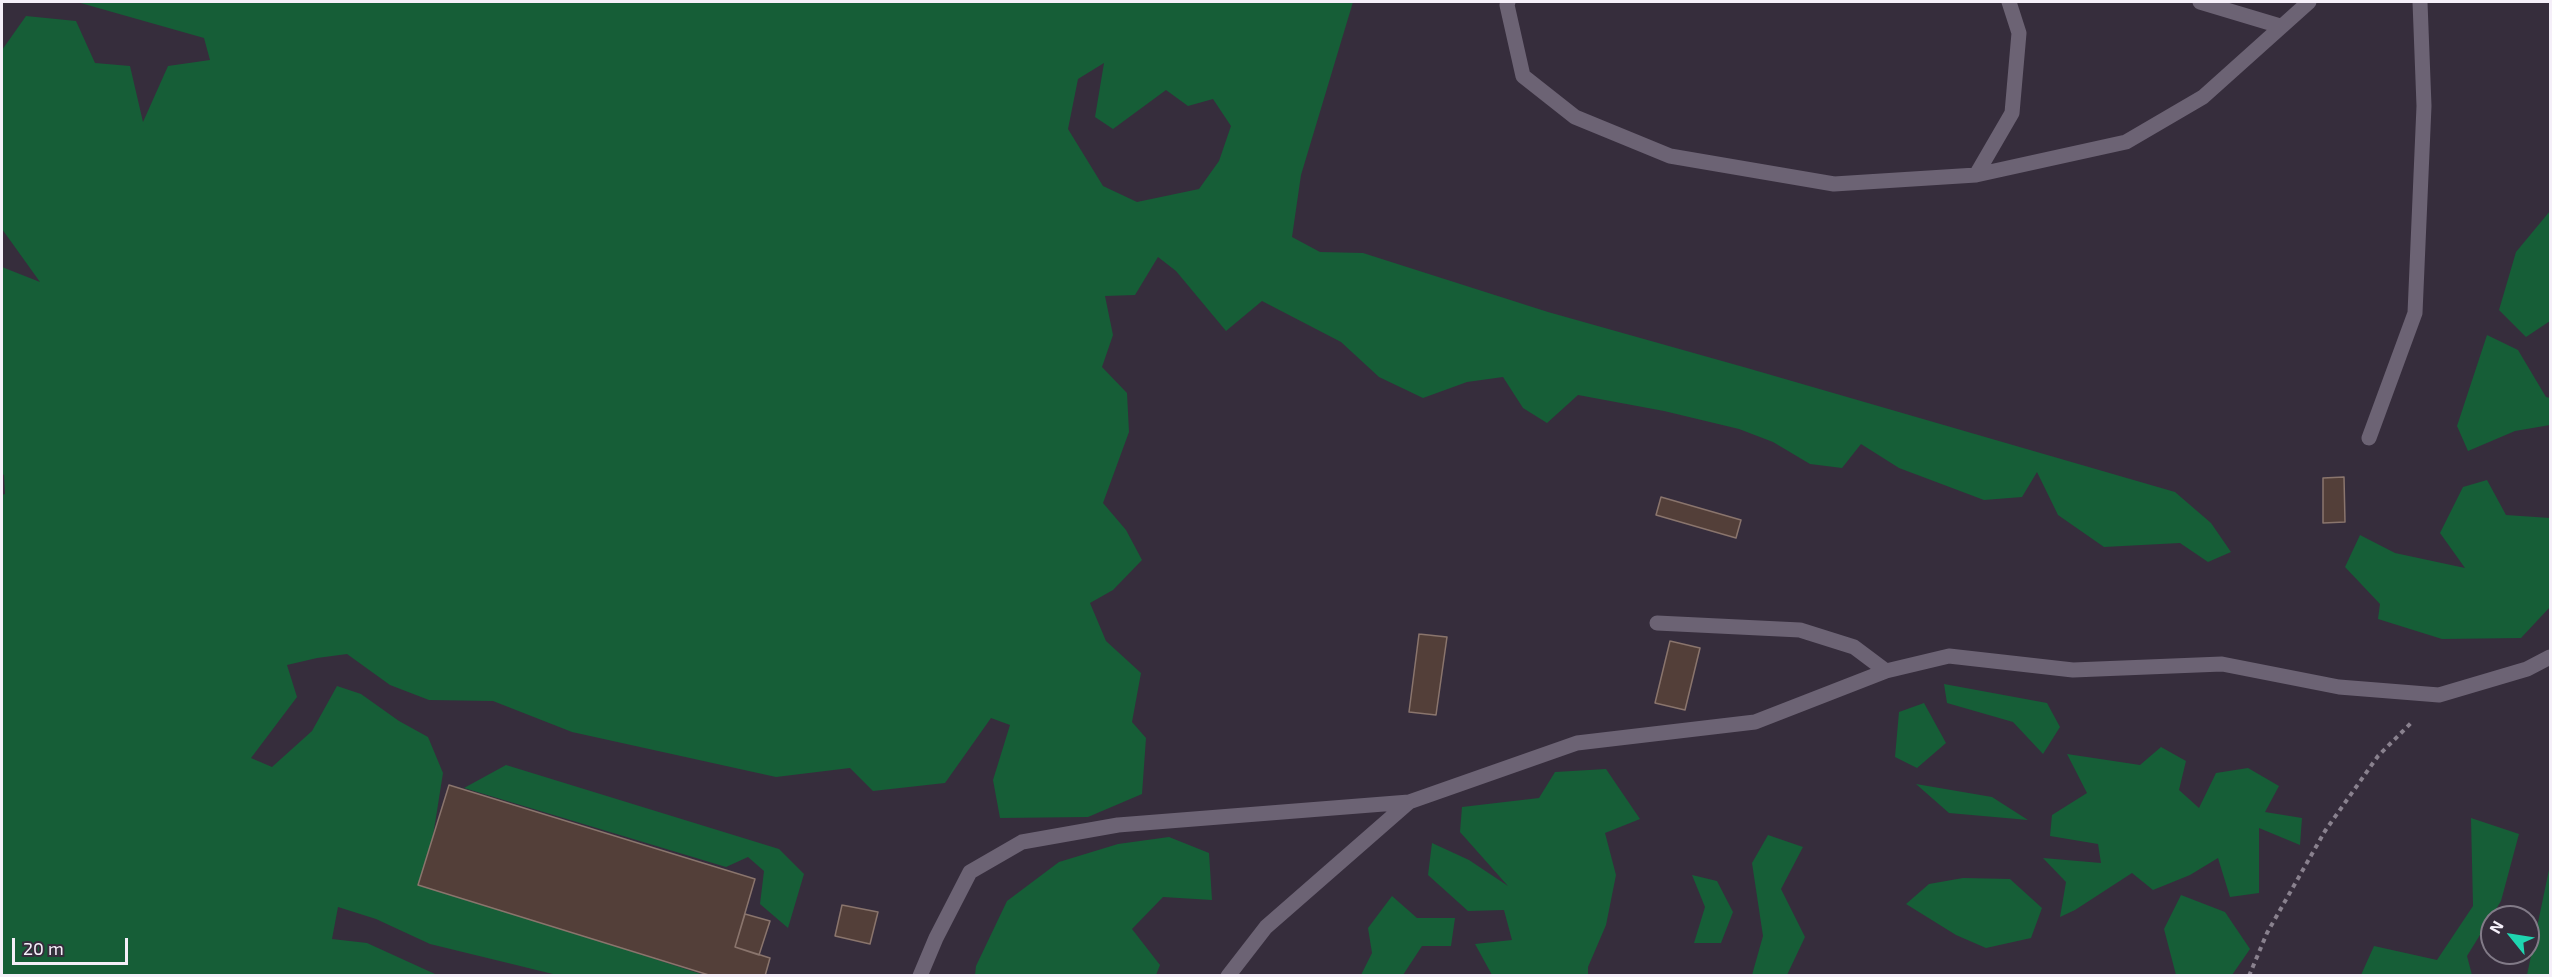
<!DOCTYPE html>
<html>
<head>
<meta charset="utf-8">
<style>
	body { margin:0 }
	#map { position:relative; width:2552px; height:977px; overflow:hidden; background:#362d3c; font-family:"Exo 2",sans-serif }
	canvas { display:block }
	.frame { position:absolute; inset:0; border:3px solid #f5eff9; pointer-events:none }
	.north { position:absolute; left:2480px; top:905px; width:60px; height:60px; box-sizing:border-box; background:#362d3c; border:2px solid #827b88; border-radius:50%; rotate:300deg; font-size:16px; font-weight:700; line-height:24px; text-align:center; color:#f5eff9 }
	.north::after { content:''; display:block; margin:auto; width:21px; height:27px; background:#1fd5b0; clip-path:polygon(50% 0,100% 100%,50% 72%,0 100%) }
	.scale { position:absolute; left:12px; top:938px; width:116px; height:27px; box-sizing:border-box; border:3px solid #f5eff9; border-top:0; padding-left:8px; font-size:18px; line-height:21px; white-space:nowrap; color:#f5eff9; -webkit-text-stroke:4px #362d3c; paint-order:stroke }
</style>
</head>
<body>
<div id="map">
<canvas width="2552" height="977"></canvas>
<div class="frame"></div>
<div class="north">N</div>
<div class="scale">20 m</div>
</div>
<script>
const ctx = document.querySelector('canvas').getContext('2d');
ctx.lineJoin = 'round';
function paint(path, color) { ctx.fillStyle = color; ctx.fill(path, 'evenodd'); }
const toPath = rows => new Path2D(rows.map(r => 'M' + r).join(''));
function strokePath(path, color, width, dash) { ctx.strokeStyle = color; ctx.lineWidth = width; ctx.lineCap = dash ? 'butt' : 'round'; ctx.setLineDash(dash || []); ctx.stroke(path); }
paint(toPath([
	[77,2,1353,2,1301,175,1292,237,1320,252,1363,253,1548,312,1747,368,2175,492,2211,523,2231,552,2208,562,2180,543,2104,547,2058,515,2037,472,2022,497,1984,500,1899,468,1861,444,1842,468,1810,464,1773,442,1739,429,1664,411,1578,395,1547,423,1523,408,1503,377,1467,382,1423,398,1379,377,1341,342,1262,301,1226,331,1176,271,1158,257,1135,295,1105,296,1113,335,1102,367,1127,393,1129,432,1103,503,1126,530,1142,560,1113,590,1090,603,1106,641,1141,673,1132,722,1146,738,1142,794,1088,817,1000,818,993,780,1010,725,991,718,945,783,873,791,850,768,776,777,572,732,493,701,429,700,390,685,347,654,317,658,287,665,297,697,251,758,272,767,312,731,337,686,361,694,399,721,428,737,443,773,433,836,419,882,704,975,557,975,430,944,376,919,338,907,332,939,367,943,435,974,465,975,2,975,2,495,5,494,4,475,2,474,2,267,40,282,2,229,2,50,26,16,76,21,95,63,130,66,143,122,168,66,210,60,204,38],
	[1104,63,1095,117,1113,129,1166,90,1188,106,1213,99,1231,126,1219,161,1199,189,1137,202,1103,186,1068,129,1078,79],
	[2550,152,2550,321,2526,337,2499,310,2516,252,2550,211],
	[2487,335,2518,350,2546,397,2550,398,2550,425,2515,431,2468,451,2457,426],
	[2487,480,2506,515,2550,518,2550,607,2521,638,2442,639,2378,619,2380,604,2345,567,2360,535,2395,553,2465,568,2440,533,2463,487],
	[1944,684,2047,703,2060,727,2043,754,2013,722,1947,703],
	[1924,703,1946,743,1917,768,1895,757,1899,712],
	[2161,747,2186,761,2179,790,2199,808,2216,773,2248,768,2279,786,2265,812,2302,818,2300,845,2259,828,2259,893,2230,897,2218,858,2190,875,2153,890,2132,873,2075,910,2060,917,2066,882,2043,858,2101,863,2098,844,2050,836,2052,815,2087,793,2067,754,2140,765],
	[506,765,779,849,804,874,788,928,760,904,764,871,748,857,726,867,464,788],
	[1606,769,1640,819,1605,833,1616,875,1606,925,1588,967,1588,975,1492,975,1475,944,1512,940,1504,910,1468,911,1428,875,1432,843,1469,860,1508,886,1460,832,1462,807,1539,798,1555,772],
	[1916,784,1992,797,2028,820,1949,813],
	[2471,818,2519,834,2501,901,2467,956,2472,975,2361,975,2374,946,2437,960,2473,906],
	[1768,835,1803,847,1781,889,1805,937,1787,975,1752,975,1763,936,1752,863],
	[1169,837,1209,853,1212,900,1163,897,1132,929,1160,965,1156,975,975,975,976,966,1007,901,1059,862,1118,844],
	[2550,865,2550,975,2527,975,2536,932],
	[1692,875,1717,881,1733,912,1721,943,1694,943,1705,907],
	[1963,878,2010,879,2042,908,2031,938,1986,948,1956,935,1906,904,1929,884],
	[2181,895,2225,912,2250,949,2232,975,2176,975,2164,929],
	[1392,896,1417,918,1455,918,1451,946,1422,946,1403,975,1361,975,1372,953,1368,928]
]), '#165e37');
const building = toPath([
	[2344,477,2345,522,2323,523,2323,478,2344,477],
	[1661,497,1741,520,1736,538,1656,515,1661,497],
	[1419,634,1447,637,1436,715,1409,712,1419,634],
	[1670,641,1700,648,1685,710,1655,703,1670,641],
	[449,785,755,879,735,947,770,958,765,976,712,976,418,885,449,785],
	[842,905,878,912,870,944,835,936,842,905],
	[745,914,770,921,759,955,735,947,745,914]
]);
paint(building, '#533f39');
strokePath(building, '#8a756d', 1.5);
strokePath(toPath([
	[2249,976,2267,933,2325,831,2378,756,2413,721]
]), '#89818e', 4, [4.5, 4.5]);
strokePath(toPath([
	[1508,2,1507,5,1523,76,1575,117,1670,156,1834,184,1976,175,2126,142,2203,97,2309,2],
	[2200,2,2280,26],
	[1976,175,2012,113,2019,33,2009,2],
	[2369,438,2415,313,2424,106,2420,2],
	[1657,623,1800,630,1854,647,1886,671],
	[920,976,936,938,970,872,1022,842,1118,825,1409,802,1577,743,1755,722,1886,671,1949,656,2073,670,2222,664,2339,687,2439,695,2527,669,2550,657],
	[1228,976,1266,927,1409,802]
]), '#6c6374', 15);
</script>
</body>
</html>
